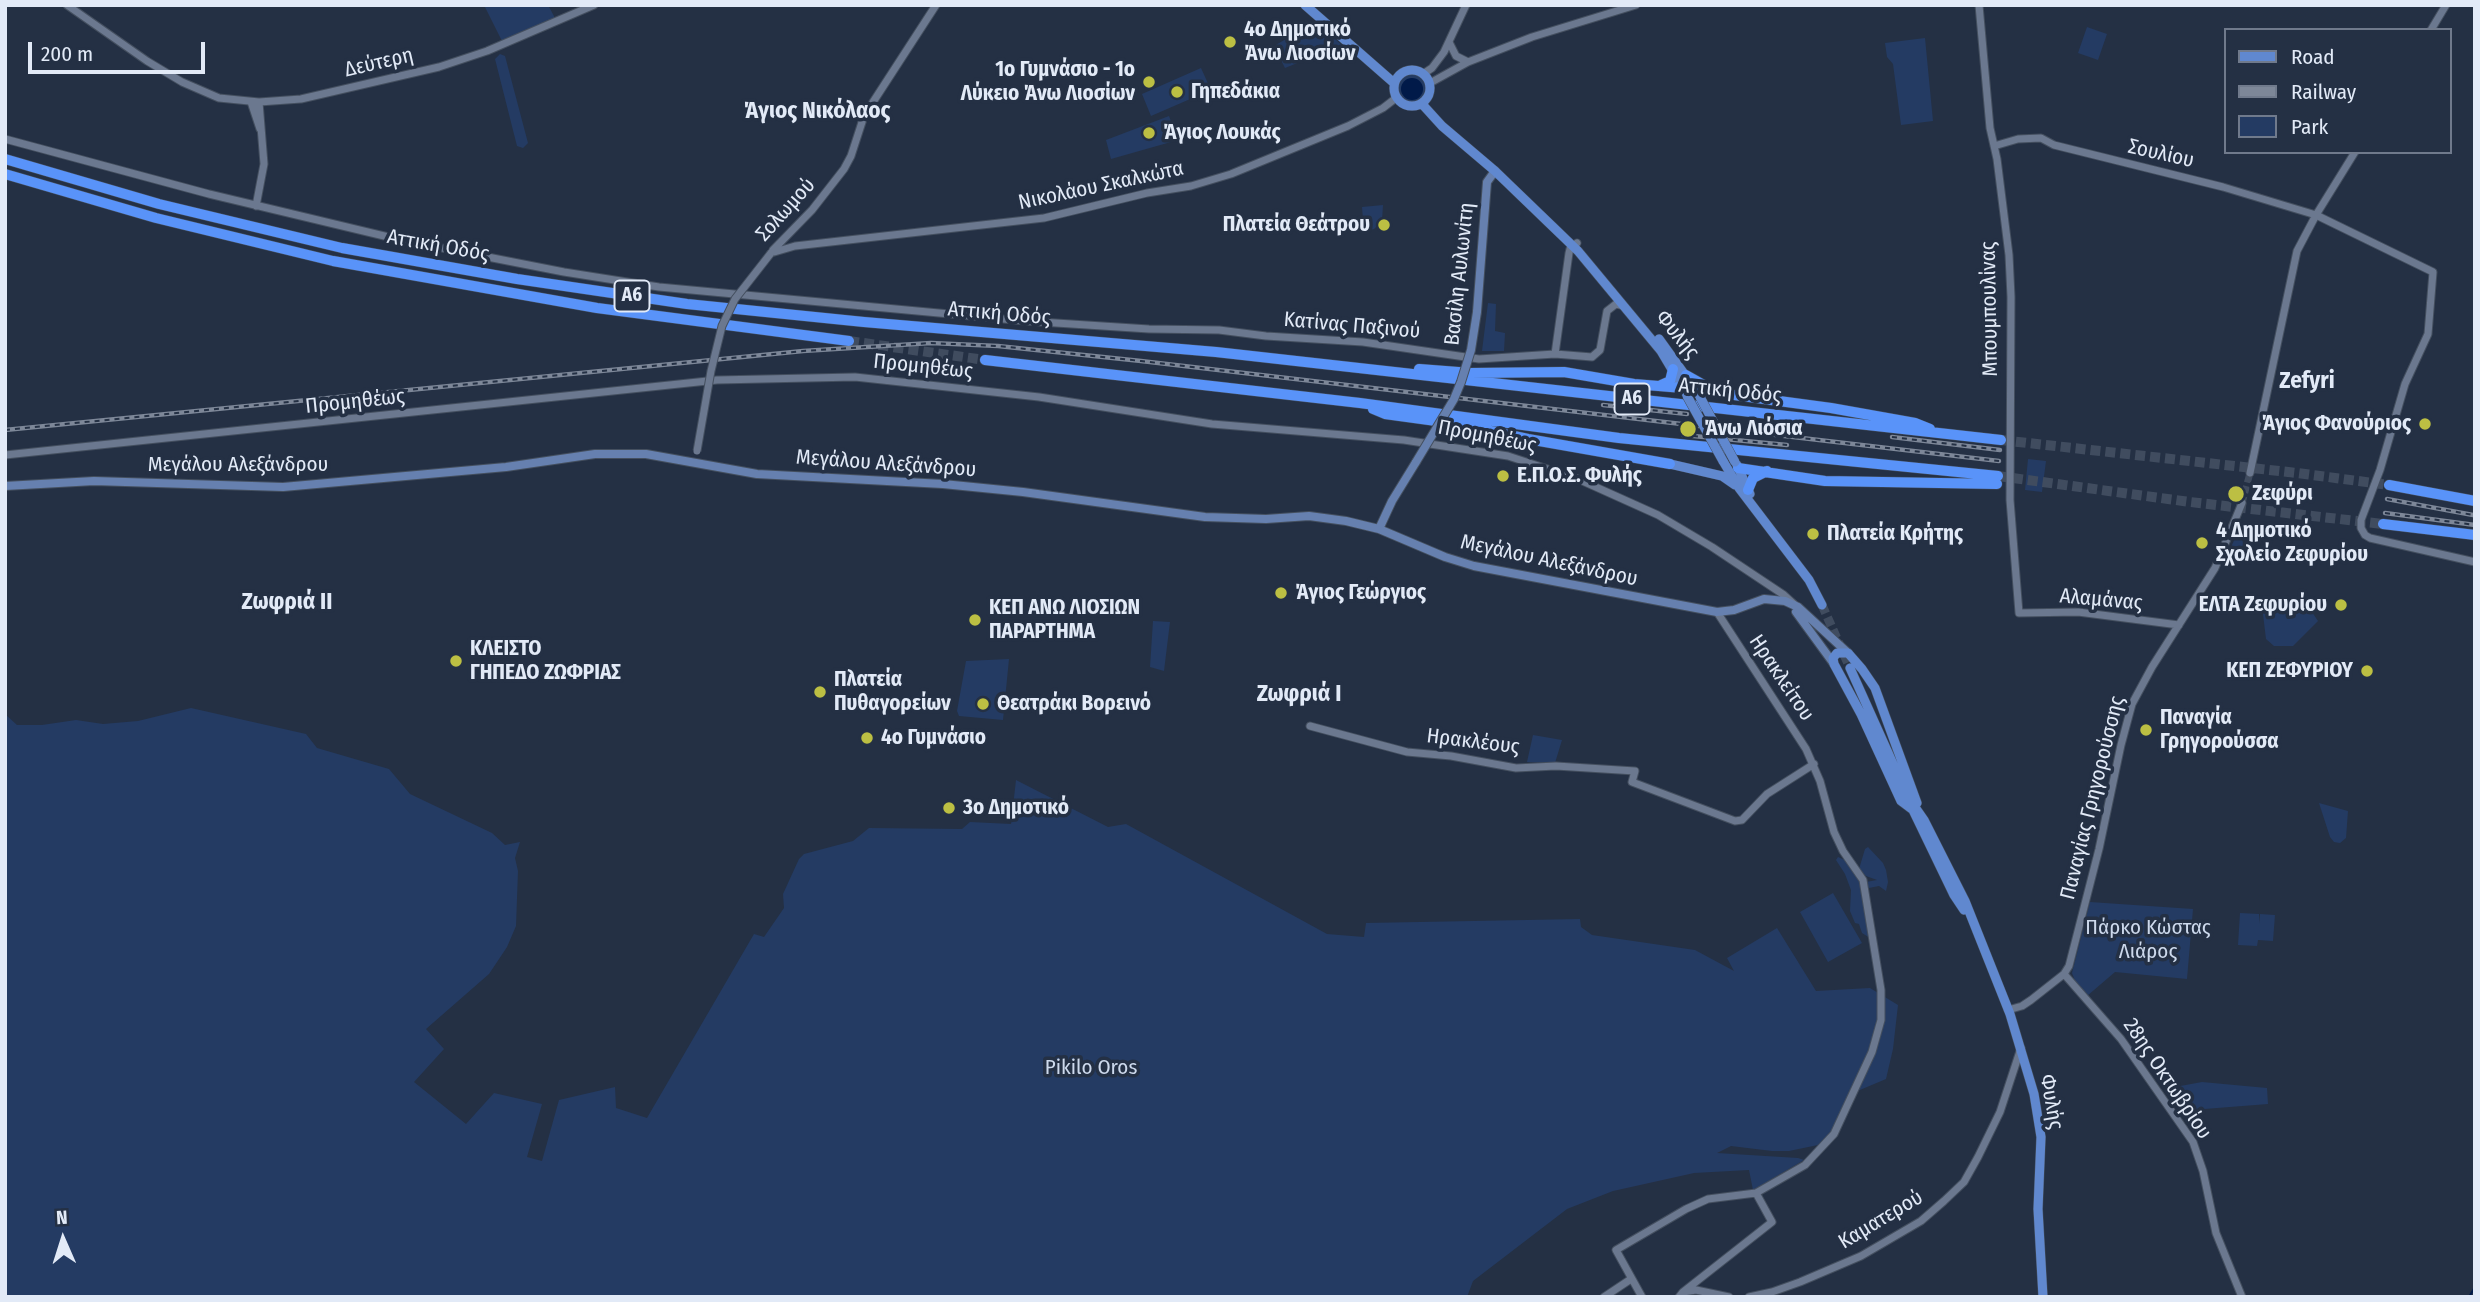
<!DOCTYPE html>
<html>
<head>
<meta charset="utf-8">
<style>
	body { margin:0 }
	#map { position:relative; width:2480px; height:1302px; overflow:hidden; background:#243044; font-family:"Fira Sans Condensed",sans-serif }
	canvas { display:block }
	.frame { position:absolute; inset:0; border:7px solid #e2eaf7; pointer-events:none }
	.legend { position:absolute; left:2224px; top:28px; width:228px; height:126px; box-sizing:border-box; background:#243044; border:2px solid #707a8c; margin:0; padding:9px 12px; list-style:none; font-size:21px; color:#e2eaf7 }
	.legend li { display:flex; align-items:center; gap:14px; height:35px }
	.legend b { width:35px; border:2px solid #707a8c }
	.north { position:absolute; left:28px; top:1204px; width:70px; height:70px; -webkit-text-stroke:5px #243044; paint-order:stroke; rotate:357deg; font-size:19px; font-weight:700; line-height:28px; text-align:center; color:#e2eaf7 }
	.north::after { content:''; display:block; margin:auto; width:24px; height:32px; background:#e2eaf7; clip-path:polygon(50% 0,100% 100%,50% 72%,0 100%) }
	.scale { position:absolute; left:28px; top:42px; width:177px; height:32px; box-sizing:border-box; border:4px solid #e2eaf7; border-top:0; padding-left:9px; font-size:21px; line-height:24px; white-space:nowrap; color:#e2eaf7; -webkit-text-stroke:5px #243044; paint-order:stroke }
</style>
</head>
<body>
<div id="map">
<canvas width="2480" height="1302"></canvas>
<div class="frame"></div>
<ul class="legend">
<li><b style="height:9px;background:#6088cf"></b>Road</li>
<li><b style="height:9px;background:#7d8798"></b>Railway</li>
<li><b style="height:19px;background:#243b63"></b>Park</li>
</ul>
<div class="north">N</div>
<div class="scale">200 m</div>
</div>
<script>
const ctx = document.querySelector('canvas').getContext('2d');
ctx.lineJoin = 'round';
function paint(path, color) { ctx.fillStyle = color; ctx.fill(path, 'evenodd'); }
const toPath = rows => new Path2D(rows.map(r => 'M' + r).join(''));
function strokePath(path, color, width, dash) { ctx.strokeStyle = color; ctx.lineWidth = width; ctx.lineCap = dash ? 'butt' : 'round'; ctx.setLineDash(dash || []); ctx.stroke(path); }
function drawText(font, color, halo, rows, align = 'center') {
  ctx.font = font + ' "Fira Sans Condensed",sans-serif'; ctx.lineWidth = 7; ctx.setLineDash([]); ctx.textBaseline = 'middle'; ctx.strokeStyle = halo; ctx.fillStyle = color; for (const [text, x, y, turn = 0] of rows) {
    ctx.save(); ctx.translate(x, y); ctx.rotate((+turn || 0) * Math.PI / 180); ctx.textAlign = isNaN(turn) ? turn : align; if (halo) ctx.strokeText(text, 0, 0); ctx.fillText(text, 0, 0); ctx.restore();
  }
}
paint(toPath([
	[484,5,548,5,555,18,502,41],
	[1315,22,1342,45,1285,68,1274,46],
	[2087,27,2107,34,2098,60,2078,53],
	[1925,38,1933,121,1901,125,1893,64,1887,57,1885,43],
	[500,54,505,56,528,143,523,148,517,146,495,59],
	[1201,68,1211,90,1151,116,1142,94],
	'1396 89a16 16 0 1 1 32 0a16 16 0 1 1-32 0Z',
	[1169,116,1178,140,1111,159,1106,140],
	[1383,205,1382,221,1374,229,1364,232,1362,207],
	[1488,303,1496,304,1495,331,1505,333,1504,351,1482,351],
	[2028,459,2046,461,2042,492,2025,490],
	[2238,532,2241,532,2246,561,2243,564,2227,563,2225,560],
	[2269,602,2312,612,2318,621,2293,646,2274,646,2266,639,2262,606],
	[1153,621,1170,622,1164,671,1150,667],
	[1009,659,1003,720,959,716,957,711,966,661],
	[191,708,306,734,317,748,389,769,410,794,492,833,505,845,520,842,515,858,518,871,516,926,507,947,489,974,426,1029,444,1049,414,1082,466,1124,494,1093,542,1104,527,1157,542,1161,559,1100,615,1087,616,1108,647,1118,754,934,764,937,784,908,783,894,799,859,804,854,853,841,869,828,962,829,970,822,1011,824,1016,780,1108,827,1126,824,1327,934,1364,937,1366,923,1580,919,1581,927,1592,935,1695,950,1734,971,1727,958,1777,928,1816,991,1870,988,1898,1005,1893,1049,1886,1079,1848,1095,1830,1135,1818,1145,1789,1151,1772,1151,1731,1146,1717,1153,1798,1158,1804,1160,1753,1190,1749,1170,1694,1173,1613,1191,1567,1209,1473,1281,1467,1297,5,1297,5,714,17,725,42,725,76,720,103,724,138,721],
	[1533,735,1562,740,1555,763,1527,762],
	[2319,803,2348,811,2346,838,2340,843,2334,842,2330,837],
	[1868,847,1883,863,1886,870,1888,882,1886,891,1879,886,1869,888,1866,882,1877,880,1866,876,1859,869,1865,849],
	[1838,857,1847,861,1862,883,1870,938,1862,933,1859,924,1855,923,1850,911,1851,890,1845,874,1836,860],
	[1833,893,1862,943,1828,962,1800,912],
	[2090,902,2193,909,2187,979,2115,972,2087,996,2077,986,2072,973],
	[2240,913,2259,914,2259,924,2260,914,2275,915,2273,941,2258,940,2257,946,2238,945],
	[2202,1082,2267,1088,2268,1104,2179,1111,2164,1089]
]), '#243b63');
paint(toPath([
	'1401 89a11 11 0 1 1 22 0a11 11 0 1 1-22 0Z'
]), '#011a49');
strokePath(toPath([
	[2469,1297,2475,1287]
]), '#011a49', 2);
strokePath(toPath([
	[2242,503,2250,473]
]), '#404c5f', 7, [7, 3.5]);
strokePath(toPath([
	[1822,605,1850,668]
]), '#404c5f', 9, [9, 4.5]);
strokePath(toPath([
	[849,341,985,360],
	[2001,440,2297,473,2389,485],
	[1998,476,2190,502,2383,524]
]), '#404c5f', 10, [10, 5]);
const tertiary = toPath([
	[67,5,147,61,182,82,219,98,259,102,301,99,439,67,487,51,594,5],
	[1979,5,1990,128,1997,159,2009,255,2011,297,2010,500,2019,613,2078,612,2179,625],
	[2431,30,2446,5],
	[1449,42,1456,56,1468,62],
	[1423,74,1432,68,1444,52,1466,5],
	[1430,83,1468,62,1532,37,1636,5],
	[251,102,260,129],
	[5,139,209,194,401,240,564,272,659,287,1025,321,1149,329,1219,330,1266,336,1363,342,1479,359,1555,354,1592,357,1600,350,1607,311,1616,304,1624,306],
	[1994,146,2018,139,2041,138,2054,145,2223,187,2316,215,2433,272,2428,334,2405,384,2380,470,2361,520,2361,528,2365,535,2370,538,2475,562],
	[256,206,264,164,259,102],
	[773,250,812,210,844,169,851,156,864,116,936,5],
	[771,253,795,246,1044,218,1147,193,1191,186,1231,174,1348,126,1383,108,1396,98],
	[1555,354,1569,253,1570,249,1577,243],
	[5,455,717,380,855,377,1039,397,1212,424,1404,440,1508,456,1578,479,1658,515,1712,547,1784,595,1794,604],
	[2250,473,2297,251,2316,215,2355,152],
	[1310,726,1407,752,1451,756,1516,768,1556,766,1635,771,1632,782,1735,821,1742,820,1767,794,1814,764],
	[2064,974,2121,1039,2193,1142,2203,1171,2216,1233,2242,1297],
	[2008,1010,2022,1006,2031,1000,2064,974,2069,966,2099,849,2121,745,2132,704,2152,667,2215,568,2242,503],
	[1683,1292,1772,1222,1756,1193],
	[1604,1297,1631,1279],
	[1642,1297,1616,1250,1686,1209,1708,1199,1756,1193,1805,1165,1834,1134,1872,1052,1881,1020,1881,990,1863,880,1843,851,1834,832,1820,781,1806,749,1717,612],
	[1679,1297,1683,1292,1696,1290,1729,1297],
	[1749,1297,1772,1292,1800,1282,1861,1256,1921,1221,1944,1201,1964,1182,1978,1157,2000,1112,2021,1048]
]);
const secondary = toPath([
	[1477,312,1487,182,1495,171],
	[5,486,94,481,283,487,506,467,595,454,646,454,757,474,943,484,1023,492,1205,517,1266,519,1309,516,1346,521,1379,529,1445,557,1474,566,1717,612,1734,610,1764,599,1785,601,1798,607,1848,653],
	[1379,529,1392,501,1416,462],
	[1796,612,1834,664]
]);
const primary = toPath([
	[1305,5,1394,83],
	'1394 88a18 18 0 1 1 36 0a18 18 0 1 1-36 0Z',
	[1422,104,1442,126,1495,171,1578,251,1661,351,1686,393],
	[1659,339,1700,396],
	[1723,461,1739,488,1809,580,1822,605],
	[1670,464,1722,476,1735,485],
	[1737,465,1750,494],
	[1850,668,1908,797],
	[1908,797,1924,820,1965,901,2010,1014,2034,1094,2041,1137,2038,1209,2043,1297],
	[1913,810,1901,801,1861,714,1834,664,1833,658,1837,653,1848,653,1862,669,1875,688,1917,803],
	[1913,810,1954,895,1964,910]
]);
const motorway = toPath([
	[5,159,159,204,342,248,517,279,687,304,864,322,1216,352,2001,440],
	[5,174,156,218,333,261,597,308,849,341],
	[985,360,1360,403,1619,438,1998,476],
	[1419,369,1471,373,1564,372,1634,384,1683,388],
	[1686,375,1711,389],
	[1661,385,1670,381,1673,369],
	[1697,390,1831,408,1915,423,1930,429],
	[1373,409,1385,414,1458,424,1528,439,1670,464],
	[1738,468,1825,481,1997,484],
	[2389,485,2475,501],
	[1748,490,1753,478,1767,471],
	[2383,524,2475,535]
]);
strokePath(tertiary, '#444f5f', 9);
strokePath(secondary, '#444f5f', 10);
strokePath(primary, '#444f5f', 10);
strokePath(motorway, '#444f5f', 11);
strokePath(tertiary, '#6b788f', 7);
strokePath(secondary, '#6680af', 8);
strokePath(primary, '#6088cf', 9);
strokePath(motorway, '#5993f9', 10);
const rail = toPath([
	[1603,405,1687,414],
	[5,430,803,351,931,343,998,346,1141,361,1999,461],
	[1683,435,1787,445],
	[1892,437,2000,450],
	[2387,499,2473,515],
	[2385,513,2475,525]
]);
strokePath(rail, '#7d8798', 4.5);
strokePath(rail, '#243044', 2, [5]);
const tertiaryBridge = toPath([
	[697,451,711,371,722,326,735,299,771,253]
]);
const secondaryBridge = toPath([
	[1416,462,1454,399,1461,382,1471,350,1477,312]
]);
const primaryBridge = toPath([
	[1687,396,1723,461],
	[1700,397,1735,462]
]);
strokePath(tertiaryBridge, '#444f5f', 9, []);
strokePath(secondaryBridge, '#444f5f', 10, []);
strokePath(primaryBridge, '#444f5f', 10, []);
strokePath(tertiaryBridge, '#6b788f', 7);
strokePath(secondaryBridge, '#6680af', 8);
strokePath(primaryBridge, '#6088cf', 9);
for (const [x, y, r, color] of [
	[1230,42,7,"#bcbf43"],
	[1149,82,7,"#bcbf43"],
	[1177,92,7,"#bcbf43"],
	[1149,133,7,"#bcbf43"],
	[1384,225,7,"#bcbf43"],
	[2425,424,7,"#bcbf43"],
	[1688,429,9,"#bcbf43"],
	[1503,476,7,"#bcbf43"],
	[2236,494,9,"#bcbf43"],
	[1813,534,7,"#bcbf43"],
	[2202,543,7,"#bcbf43"],
	[1281,593,7,"#bcbf43"],
	[2341,605,7,"#bcbf43"],
	[975,620,7,"#bcbf43"],
	[456,661,7,"#bcbf43"],
	[2367,671,7,"#bcbf43"],
	[820,692,7,"#bcbf43"],
	[983,704,7,"#bcbf43"],
	[2146,730,7,"#bcbf43"],
	[867,738,7,"#bcbf43"],
	[949,808,7,"#bcbf43"]
]) { const dot = new Path2D(); dot.arc(x, y, r, 0, 2 * Math.PI); ctx.fillStyle = color; ctx.fill(dot); strokePath(dot, '#243044', 2.5); }
for (const [x, y, w] of [
	[632,296,35],
	[1632,399,35]
]) { const box = new Path2D(); box.roundRect(x - w / 2, y - 15.5, w, 31, 5); ctx.fillStyle = '#243044'; ctx.fill(box); strokePath(box, '#e2eaf7', 2); }
drawText('bold 19px', '#e2eaf7', null, [
	["Α6",632,296],
	["Α6",1632,399]
]);
drawText('bold 21px', '#e2eaf7', '#243044', [
	["4ο Δημοτικό",1244,30],
	["Άνω Λιοσίων",1244,54],
	["1ο Γυμνάσιο - 1ο",1135,70,"right"],
	["Λύκειο Άνω Λιοσίων",1135,94,"right"],
	["Γηπεδάκια",1191,92],
	["Άγιος Λουκάς",1163,133],
	["Πλατεία Θεάτρου",1370,225,"right"],
	["Άγιος Φανούριος",2411,424,"right"],
	["Άνω Λιόσια",1704,429],
	["Ε.Π.Ο.Σ. Φυλής",1517,476],
	["Ζεφύρι",2252,494],
	["4 Δημοτικό",2216,531],
	["Σχολείο Ζεφυρίου",2216,555],
	["Πλατεία Κρήτης",1827,534],
	["Άγιος Γεώργιος",1295,593],
	["ΕΛΤΑ Ζεφυρίου",2327,605,"right"],
	["ΚΕΠ ΑΝΩ ΛΙΟΣΙΩΝ",989,608],
	["ΠΑΡΑΡΤΗΜΑ",989,632],
	["ΚΛΕΙΣΤΟ",470,649],
	["ΓΗΠΕΔΟ ΖΩΦΡΙΑΣ",470,673],
	["ΚΕΠ ΖΕΦΥΡΙΟΥ",2353,671,"right"],
	["Πλατεία",834,680],
	["Πυθαγορείων",834,704],
	["Θεατράκι Βορεινό",997,704],
	["Παναγία",2160,718],
	["Γρηγορούσσα",2160,742],
	["4ο Γυμνάσιο",881,738],
	["3ο Δημοτικό",963,808]
], 'left');
drawText('21px', '#e2eaf7', '#243044', [
	["Δεύτερη",379,63,-13],
	["Σουλίου",2161,154,13],
	["Νικολάου Σκαλκώτα",1101,186,-12],
	["Σολωμού",786,210,-48],
	["Αττική Οδός",438,246,10],
	["Βασίλη Αυλωνίτη",1460,274,-84],
	["Μπουμπουλίνας",1990,309,-91],
	["Αττική Οδός",999,314,5],
	["Κατίνας Παξινού",1352,326,5],
	["Φυλής",1677,335,51],
	["Προμηθέως",923,367,6],
	["Αττική Οδός",1730,391,6],
	["Προμηθέως",355,402,-6],
	["Προμηθέως",1487,437,11],
	["Μεγάλου Αλεξάνδρου",886,464,4],
	["Μεγάλου Αλεξάνδρου",238,465],
	["Μεγάλου Αλεξάνδρου",1549,561,12],
	["Αλαμάνας",2101,600,5],
	["Ηρακλείτου",1781,678,56],
	["Ηρακλέους",1473,742,7],
	["Παναγίας Γρηγορούσσης",2093,798,-76],
	["28ης Οκτωβρίου",2167,1079,56],
	["Φυλής",2051,1102,80],
	["Καματερού",1881,1220,-31]
]);
drawText('21px', '#cdd9ec', '#243044', [
	["Πάρκο Κώστας",2148,928],
	["Λιάρος",2148,952],
	["Pikilo Oros",1091,1068]
]);
drawText('bold 23px', '#e2eaf7', '#243044', [
	["Άγιος Νικόλαος",817,112],
	["Zefyri",2307,382],
	["Ζωφριά ΙΙ",287,603],
	["Ζωφριά Ι",1299,695]
]);
</script>
</body>
</html>
